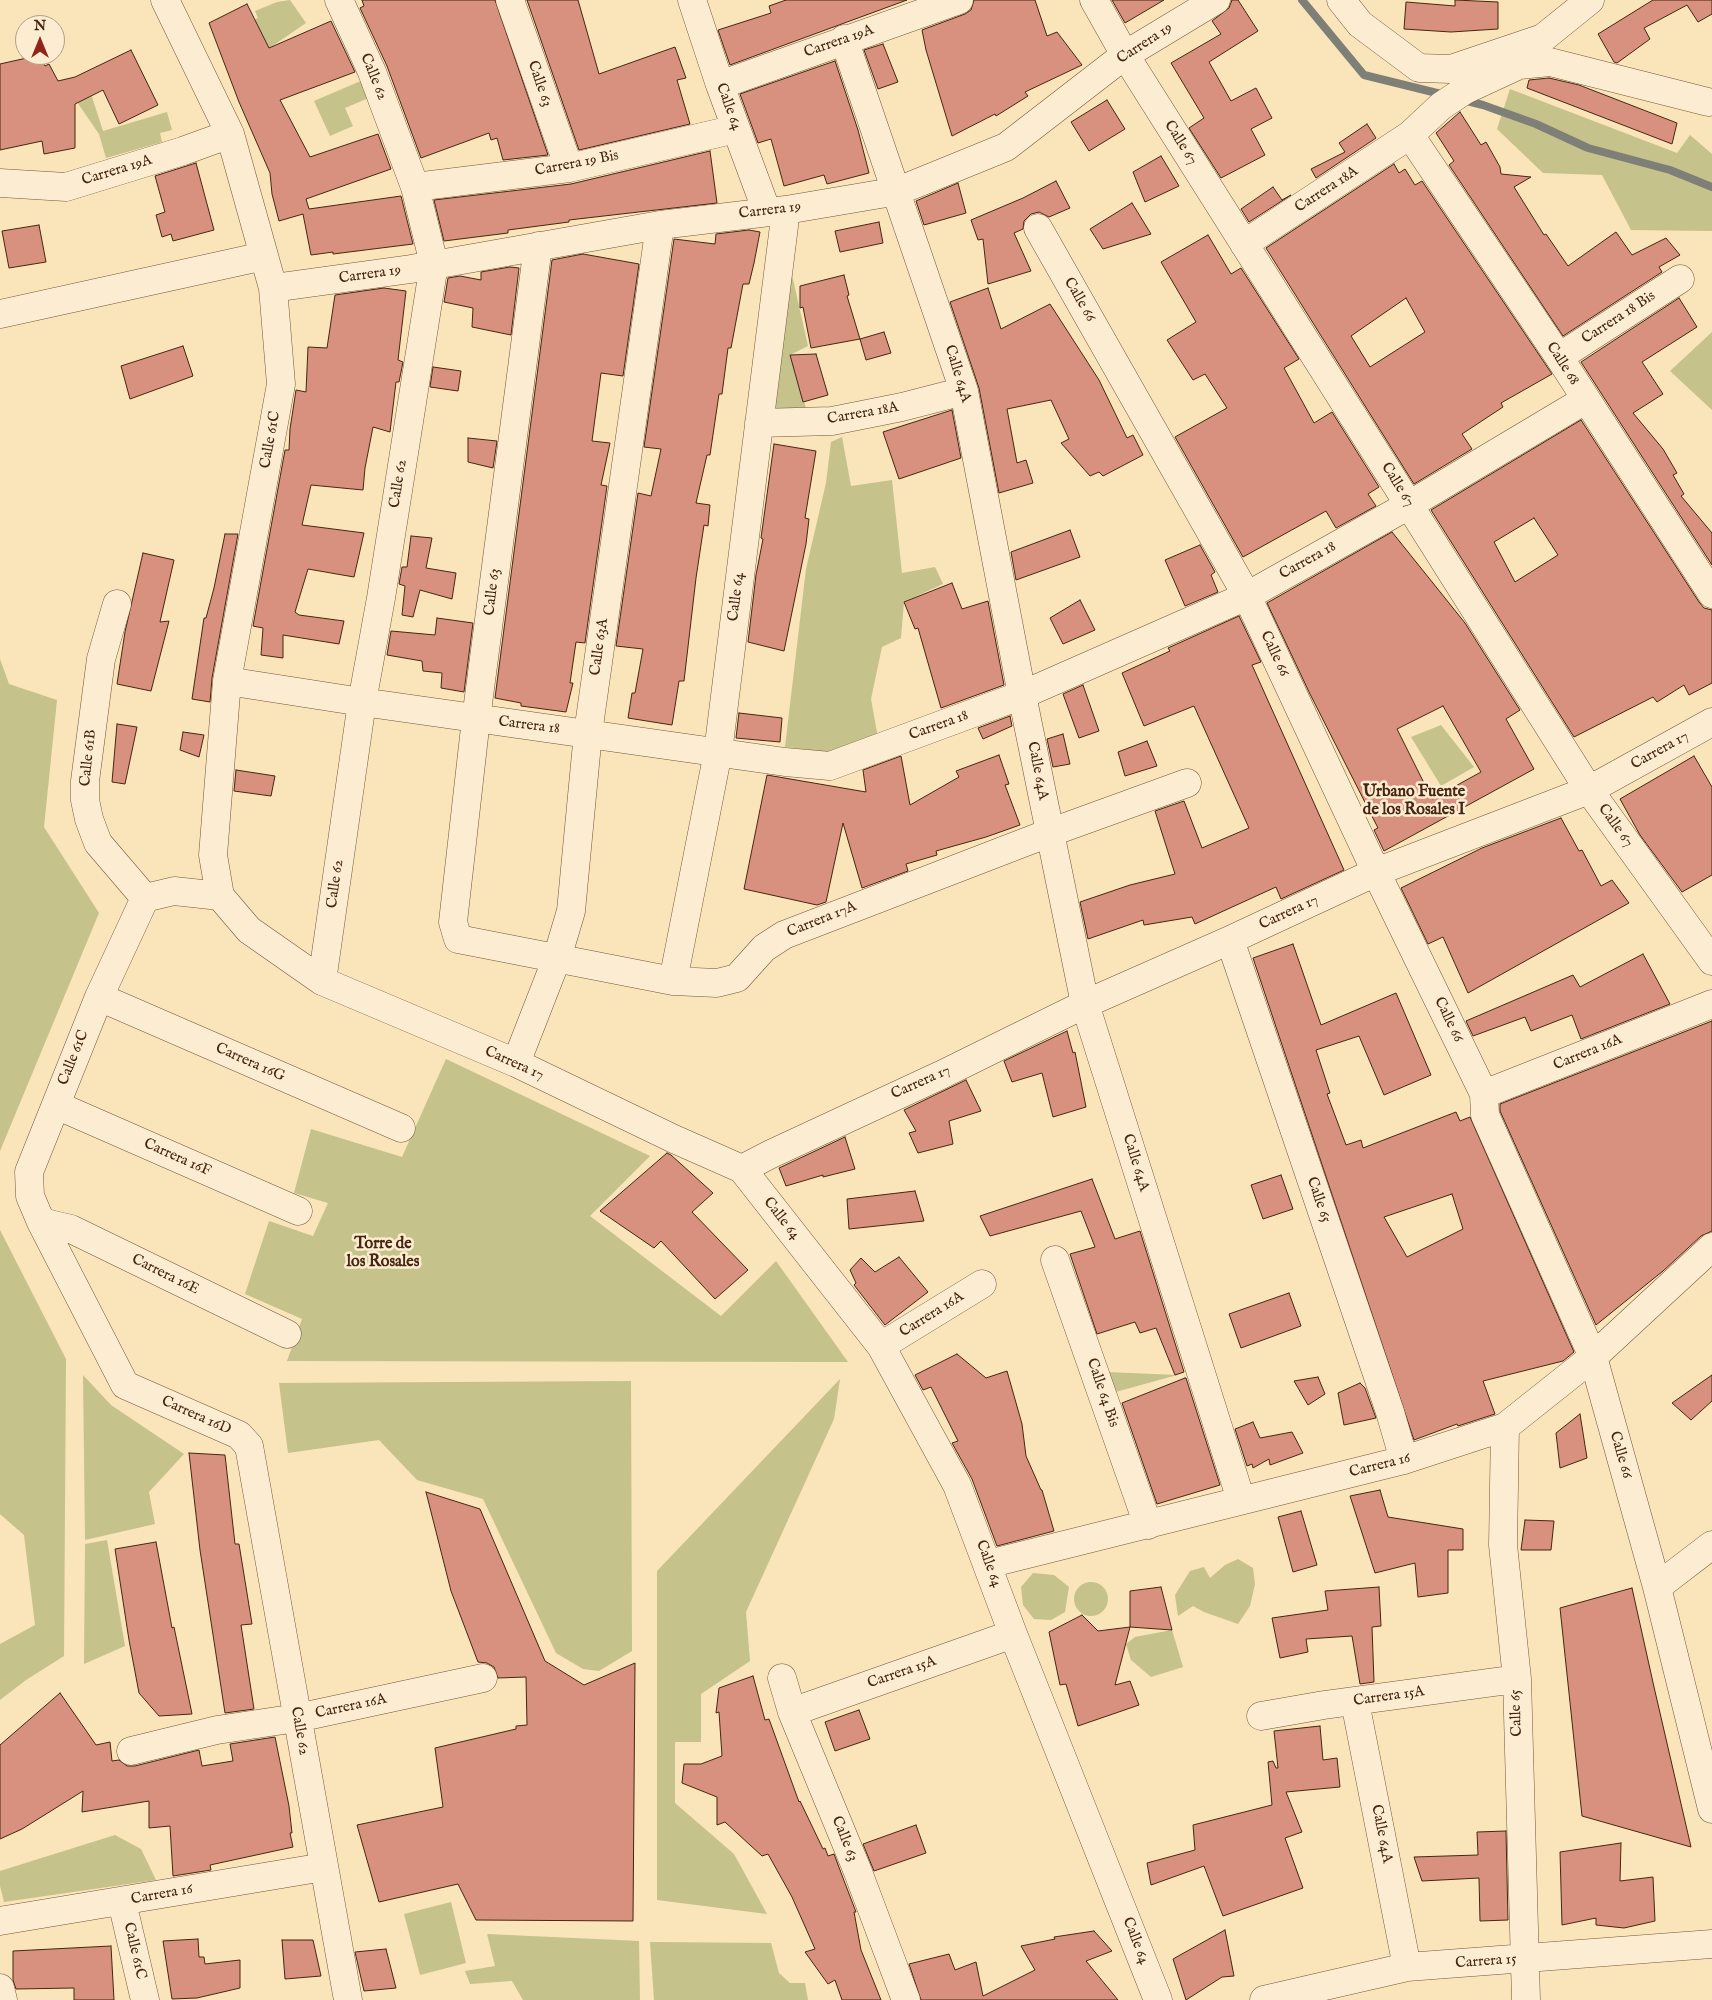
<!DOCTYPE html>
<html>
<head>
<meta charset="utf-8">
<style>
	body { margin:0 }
	#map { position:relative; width:1712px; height:2000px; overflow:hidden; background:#fae4b9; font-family:"IM FELL English",serif }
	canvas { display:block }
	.north { position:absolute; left:15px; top:15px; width:50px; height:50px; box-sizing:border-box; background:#fcedd2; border:1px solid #b39d85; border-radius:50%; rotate:0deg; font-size:14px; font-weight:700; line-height:20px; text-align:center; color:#462611 }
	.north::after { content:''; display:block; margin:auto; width:18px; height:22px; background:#8f2418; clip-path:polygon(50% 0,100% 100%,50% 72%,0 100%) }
</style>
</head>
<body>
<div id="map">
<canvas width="1712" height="2000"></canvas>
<div class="north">N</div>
</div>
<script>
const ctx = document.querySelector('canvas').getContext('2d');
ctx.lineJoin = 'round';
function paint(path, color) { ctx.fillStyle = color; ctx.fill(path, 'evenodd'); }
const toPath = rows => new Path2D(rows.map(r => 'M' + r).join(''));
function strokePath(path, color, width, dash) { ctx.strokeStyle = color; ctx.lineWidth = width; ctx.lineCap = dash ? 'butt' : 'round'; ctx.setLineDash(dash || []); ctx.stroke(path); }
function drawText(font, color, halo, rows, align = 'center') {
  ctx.font = font + ' "IM FELL English",serif'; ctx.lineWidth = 5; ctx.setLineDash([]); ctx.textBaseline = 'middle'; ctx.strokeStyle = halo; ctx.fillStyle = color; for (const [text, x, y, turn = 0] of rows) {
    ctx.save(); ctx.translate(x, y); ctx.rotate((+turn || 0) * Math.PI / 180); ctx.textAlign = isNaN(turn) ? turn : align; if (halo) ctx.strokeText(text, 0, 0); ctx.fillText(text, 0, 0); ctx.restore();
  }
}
paint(toPath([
	[290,0,306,23,268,49,250,22,258,18,255,11,277,2],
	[80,80,92,97,103,131,167,112,172,130,160,133,162,142,106,158,99,134,68,89],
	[363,80,371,97,345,108,353,126,330,136,314,101],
	[1510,89,1677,153,1690,135,1712,154,1712,231,1631,230,1602,175,1543,173,1497,129],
	[786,248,808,346,790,355,806,408,767,411],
	[1712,332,1712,410,1670,371],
	[842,437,851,486,892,480,902,573,935,567,943,584,904,602,901,638,882,647,871,699,878,738,837,753,785,747,806,569,826,483,831,442],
	[0,659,9,684,57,700,44,827,99,913,0,1151],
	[1441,725,1474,767,1441,786,1411,737],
	[446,1059,650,1156,590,1216,721,1316,776,1261,848,1362,287,1361,302,1319,245,1294,269,1221,313,1236,328,1203,294,1193,311,1129,402,1157],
	[0,1230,66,1359,64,1656,26,1680,0,1700,0,1644,35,1625,24,1535,0,1514],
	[1106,1372,1177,1375,1112,1393],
	[83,1375,111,1405,184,1454,149,1492,155,1524,85,1540],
	[840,1379,834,1419,746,1612,750,1661,701,1694,701,1742,675,1742,675,1803,734,1854,767,1914,657,1900,657,1571],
	[631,1381,632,1651,599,1671,583,1669,556,1653,483,1499,417,1480,379,1440,288,1453,279,1383],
	[107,1540,125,1646,84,1664,85,1544],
	[1238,1559,1253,1568,1255,1584,1250,1606,1238,1624,1204,1612,1193,1606,1178,1616,1175,1595,1190,1571,1204,1567,1210,1578,1225,1565],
	[1033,1573,1054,1575,1069,1587,1065,1612,1051,1620,1034,1619,1023,1605,1021,1587],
	'1074 1599a17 17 0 1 1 34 0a17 17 0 1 1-34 0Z',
	[1172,1630,1183,1667,1151,1677,1131,1660,1126,1644,1135,1637],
	[115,1835,141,1849,156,1880,4,1902,0,1886,0,1871],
	[451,1902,466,1963,420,1975,404,1914],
	[487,1934,639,1941,640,2000,523,2000,512,1981,470,1984,465,1971,495,1966],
	[650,1942,771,1943,779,1973,790,1983,805,1983,808,2000,654,2000]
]), '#c5c28b');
strokePath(toPath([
	[1302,0,1364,75,1445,95],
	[1463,100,1483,105,1536,124,1588,148,1670,170,1712,187]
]), '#7e7f77', 8);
const building = toPath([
	[362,0,495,0,548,155,503,160,497,138,491,140,489,133,421,158,387,66,360,8,364,6,362,0],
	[527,0,578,0,599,74,675,47,686,78,677,80,690,124,579,150,527,0],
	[786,0,907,0,730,65,718,30,771,13,769,6,786,0],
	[974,0,1035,0,1047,36,1057,32,1082,65,1025,92,1028,96,996,116,995,114,952,136,926,50,922,30,965,14,971,10,974,0],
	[1112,0,1164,0,1125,23,1112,0],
	[1232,0,1238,0,1258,31,1209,62,1231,101,1256,88,1272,118,1251,129,1265,155,1221,178,1189,128,1204,118,1171,63,1221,34,1212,21,1229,8,1232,0],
	[1455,0,1498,2,1498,29,1451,32,1404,29,1406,2,1455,6,1455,0],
	[1653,0,1712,0,1712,14,1698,22,1687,5,1644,28,1650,39,1617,63,1614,62,1598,34,1653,0],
	[247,4,269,48,331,21,355,72,280,100,310,157,378,134,391,169,306,199,309,209,401,196,413,244,333,254,333,252,311,255,303,214,279,221,272,194,270,173,239,102,209,23,247,4],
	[883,44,898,82,878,89,864,50,883,44],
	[131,50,158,105,119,124,103,90,75,104,75,148,44,154,42,141,0,150,0,64,40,55,45,66,49,64,58,81,75,77,131,50],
	[835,61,858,130,869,173,827,184,824,175,784,186,771,139,758,143,740,94,835,61],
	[1549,78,1579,85,1677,123,1672,144,1527,88,1529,80,1549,78],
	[1107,100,1125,129,1089,151,1071,122,1107,100],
	[1460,112,1481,145,1486,142,1500,167,1501,174,1531,177,1514,187,1544,235,1546,234,1568,266,1616,232,1632,255,1666,238,1680,255,1659,267,1662,272,1563,336,1449,165,1454,161,1436,133,1460,112],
	[1367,124,1376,138,1316,178,1311,169,1345,152,1339,143,1367,124],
	[710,151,717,203,569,220,569,222,508,230,508,233,444,241,434,200,571,184,710,151],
	[1161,156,1179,186,1145,202,1133,172,1161,156],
	[196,163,214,230,173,241,171,234,162,237,156,215,165,212,155,176,196,163],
	[1394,164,1399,173,1405,169,1415,185,1422,181,1552,374,1501,403,1503,407,1462,434,1472,449,1414,484,1266,248,1394,164],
	[1406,298,1425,332,1370,367,1351,336,1406,298],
	[1056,181,1070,208,1049,217,1039,212,1031,214,1024,221,1023,229,1014,233,1031,271,988,284,983,239,978,240,971,220,1023,198,1056,181],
	[958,183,966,213,924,225,916,201,958,183],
	[1273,187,1282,200,1291,195,1249,222,1241,209,1273,187],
	[1132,203,1151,234,1103,249,1090,229,1132,203],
	[879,222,883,243,840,252,835,231,879,222],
	[39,225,46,262,9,268,2,231,39,225],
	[749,230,760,232,754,263,749,284,743,284,731,348,728,348,722,394,719,394,710,455,707,455,696,503,710,505,708,526,704,525,696,578,684,681,679,681,672,725,628,718,632,693,635,693,643,649,616,646,638,493,651,496,661,449,644,447,674,239,715,244,716,234,749,230],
	[1208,235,1231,274,1241,268,1299,359,1284,368,1314,423,1332,412,1379,487,1368,494,1376,506,1336,528,1326,511,1243,557,1175,437,1227,408,1205,374,1193,380,1167,340,1196,322,1161,262,1208,235],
	[583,254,639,264,623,376,601,373,592,441,610,443,601,485,607,486,585,643,576,642,570,683,573,683,566,712,521,706,521,703,495,698,552,260,583,254],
	[510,267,519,268,511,335,472,327,473,308,444,302,448,278,460,276,481,280,481,272,510,267],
	[844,275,849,295,847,296,860,339,811,348,803,307,800,308,800,286,844,275],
	[384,288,406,291,398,360,403,362,399,382,396,382,390,432,373,427,365,468,363,490,311,485,302,525,364,533,354,577,308,569,295,612,299,615,344,621,339,644,283,635,283,658,261,655,263,628,253,626,285,450,289,450,290,429,296,390,306,392,308,347,327,348,335,295,384,288],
	[988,288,1001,329,1050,304,1099,380,1127,438,1133,435,1143,455,1103,476,1099,472,1090,476,1061,443,1069,439,1051,400,1007,409,1017,463,1026,460,1033,483,999,493,979,388,950,302,988,288],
	[1679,298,1697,327,1642,362,1663,394,1633,413,1663,449,1677,473,1673,475,1684,494,1681,496,1712,533,1712,565,1581,362,1679,298],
	[884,332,891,353,866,360,860,339,884,332],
	[183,346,193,376,130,399,121,366,183,346],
	[816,354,828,395,803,402,790,355,816,354],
	[433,367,461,371,458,391,430,387,433,367],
	[952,410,961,458,899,479,883,432,952,410],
	[1581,420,1699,602,1704,608,1712,610,1712,683,1689,695,1684,685,1657,702,1653,697,1574,737,1431,510,1581,420],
	[1534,518,1558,555,1515,582,1494,542,1534,518],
	[468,438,497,441,493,468,468,462,468,438],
	[774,444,816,451,805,518,809,519,806,544,784,651,748,642,756,575,763,539,761,538,774,444],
	[1070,530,1080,557,1016,580,1011,552,1070,530],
	[1392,532,1465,623,1520,710,1506,719,1534,769,1384,851,1374,830,1378,828,1310,694,1267,603,1392,532],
	[1443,706,1481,772,1432,799,1397,729,1443,706],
	[225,534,238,534,212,678,210,702,192,699,204,618,206,618,214,588,225,534],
	[411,536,432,538,426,568,456,573,452,599,420,590,413,617,402,615,405,586,399,584,402,567,407,567,411,536],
	[1200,545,1215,572,1211,575,1218,592,1185,606,1165,560,1200,545],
	[143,553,174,560,160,622,169,621,151,691,117,684,125,632,143,553],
	[952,583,962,609,988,601,1004,685,941,708,918,628,915,629,904,602,952,583],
	[1080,600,1095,630,1063,644,1050,618,1080,600],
	[1239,616,1261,662,1252,665,1344,870,1281,899,1276,887,1195,924,1192,917,1144,925,1143,920,1088,939,1080,902,1130,885,1175,874,1155,811,1184,801,1202,848,1249,828,1194,706,1144,726,1122,673,1170,651,1168,648,1239,616],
	[437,618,473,623,464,692,441,688,442,673,423,671,422,661,387,655,391,631,435,635,437,618],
	[1083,685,1099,731,1079,738,1063,694,1083,685],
	[739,713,782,718,780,742,736,738,739,713],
	[1010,716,1012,726,983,739,978,728,1010,716],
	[117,724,137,727,125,784,112,782,117,724],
	[183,732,204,735,199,757,180,750,183,732],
	[1063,734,1070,764,1053,767,1047,739,1063,734],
	[1147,741,1157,766,1125,776,1118,752,1147,741],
	[999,755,1009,784,1005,785,1020,825,986,837,936,851,937,855,906,864,908,871,862,888,843,823,826,902,817,905,744,889,767,775,866,792,863,770,901,756,910,805,959,777,956,771,999,755],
	[1694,756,1712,787,1712,875,1682,892,1640,835,1620,799,1694,756],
	[236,770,275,776,271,796,234,791,236,770],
	[1561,818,1579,851,1582,850,1601,886,1612,880,1629,903,1468,993,1443,937,1428,944,1401,888,1482,848,1561,818],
	[1293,944,1321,1025,1396,993,1431,1075,1384,1095,1359,1036,1316,1050,1330,1093,1327,1094,1346,1145,1361,1140,1363,1148,1456,1112,1460,1121,1470,1117,1574,1352,1563,1361,1483,1381,1495,1414,1458,1426,1457,1424,1414,1440,1253,958,1293,944],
	[1452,1194,1463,1229,1407,1257,1384,1217,1452,1194],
	[1643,954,1670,1004,1581,1039,1572,1015,1531,1031,1525,1017,1473,1036,1466,1021,1573,975,1580,987,1643,954],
	[1712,1021,1712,1231,1701,1236,1663,1271,1596,1325,1500,1111,1500,1104,1712,1021],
	[1067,1031,1073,1053,1075,1052,1086,1107,1053,1117,1042,1073,1012,1082,1004,1061,1067,1031],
	[966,1080,981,1111,949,1121,953,1144,918,1153,909,1133,916,1131,904,1110,966,1080],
	[845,1137,855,1169,823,1177,823,1175,786,1186,779,1168,845,1137],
	[667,1153,671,1155,713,1193,692,1212,748,1270,715,1299,661,1241,654,1248,600,1211,667,1153],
	[1281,1175,1293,1209,1263,1219,1251,1185,1281,1175],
	[1092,1179,1115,1239,1140,1231,1184,1372,1175,1375,1156,1328,1140,1333,1135,1322,1097,1334,1070,1254,1095,1247,1081,1211,990,1236,980,1216,1092,1179],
	[915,1191,924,1221,849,1229,847,1199,915,1191],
	[899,1257,928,1292,885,1325,854,1285,856,1283,850,1270,861,1258,875,1272,899,1257],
	[1289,1293,1301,1326,1241,1348,1229,1314,1289,1293],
	[957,1354,986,1378,1007,1371,1022,1424,1026,1456,1041,1490,1042,1490,1054,1531,997,1546,972,1479,952,1443,958,1441,931,1387,923,1390,915,1375,957,1354],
	[1712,1375,1712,1401,1691,1420,1672,1403,1712,1375],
	[1318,1377,1325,1394,1308,1405,1294,1381,1318,1377],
	[1185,1378,1186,1378,1220,1485,1157,1504,1122,1403,1185,1378],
	[1360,1383,1365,1388,1376,1418,1344,1425,1338,1393,1360,1383],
	[1580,1414,1587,1458,1560,1468,1556,1433,1580,1414],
	[1253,1422,1260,1438,1292,1432,1303,1453,1270,1465,1269,1459,1253,1468,1252,1464,1247,1466,1235,1429,1253,1422],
	[189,1453,225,1455,235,1544,239,1544,252,1624,241,1625,254,1709,225,1713,200,1550,189,1453],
	[1380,1490,1388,1517,1463,1529,1463,1550,1448,1550,1448,1593,1418,1597,1415,1563,1375,1573,1350,1496,1380,1490],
	[426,1492,480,1509,545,1661,584,1685,635,1663,633,1921,476,1920,458,1884,379,1902,357,1825,443,1807,435,1748,516,1729,516,1726,527,1725,526,1677,498,1678,494,1667,487,1663,478,1662,451,1591,426,1492],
	[1301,1511,1317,1565,1293,1572,1278,1517,1301,1511],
	[1525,1520,1554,1521,1551,1550,1521,1550,1525,1520],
	[156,1542,172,1628,174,1627,192,1714,159,1716,139,1693,129,1640,115,1549,156,1542],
	[1161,1587,1172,1630,1130,1627,1130,1591,1161,1587],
	[1379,1587,1381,1626,1372,1627,1374,1682,1360,1684,1352,1636,1306,1639,1308,1652,1280,1658,1272,1618,1328,1610,1325,1591,1379,1587],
	[1632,1588,1654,1687,1691,1847,1582,1816,1560,1608,1632,1588],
	[1082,1615,1098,1631,1130,1627,1115,1685,1130,1681,1139,1705,1078,1726,1066,1684,1060,1685,1049,1632,1082,1615],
	[753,1676,765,1720,769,1719,799,1802,800,1801,823,1849,825,1848,828,1856,834,1854,843,1878,856,1912,854,1912,861,1950,881,2000,842,2000,835,1980,828,1984,805,1952,815,1949,792,1897,768,1854,762,1856,725,1822,717,1825,717,1797,682,1783,684,1764,701,1764,722,1756,719,1712,716,1713,719,1688,753,1676],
	[60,1693,96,1745,110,1742,112,1761,119,1760,127,1766,135,1766,199,1750,202,1766,233,1761,230,1744,275,1737,289,1806,292,1833,290,1833,293,1847,210,1865,211,1870,173,1876,170,1826,149,1828,149,1801,82,1812,83,1791,22,1829,0,1839,0,1745,60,1693],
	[859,1710,870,1739,835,1751,825,1722,859,1710],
	[1320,1726,1323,1760,1337,1758,1340,1787,1286,1792,1302,1832,1285,1838,1303,1888,1223,1916,1204,1866,1151,1885,1147,1863,1195,1850,1193,1825,1272,1805,1268,1762,1273,1761,1276,1768,1278,1768,1274,1731,1320,1726],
	[916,1825,926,1853,874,1871,863,1844,916,1825],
	[1506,1831,1508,1920,1480,1921,1479,1878,1422,1881,1414,1857,1478,1855,1477,1832,1506,1831],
	[1621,1843,1620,1881,1653,1877,1655,1921,1624,1928,1596,1925,1596,1918,1562,1925,1560,1852,1621,1843],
	[1225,1930,1234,1976,1222,1977,1186,2000,1173,1959,1225,1930],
	[1094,1931,1112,1951,1086,1961,1118,2000,921,2000,909,1964,949,1954,955,1970,976,1962,983,1996,1035,1970,1021,1946,1055,1939,1054,1937,1094,1931],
	[198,1939,199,1957,204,1957,205,1964,240,1960,240,1988,197,1998,172,1999,163,1941,198,1939],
	[282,1940,313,1940,321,1976,285,1979,282,1940],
	[111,1946,114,2000,74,2000,74,1988,16,1989,13,1980,13,1951,111,1946],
	[386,1949,396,1988,364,1991,355,1952,386,1949]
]);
paint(building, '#d8907f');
strokePath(building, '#462611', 1);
const minor = toPath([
	[165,0,230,134,273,288,281,384,227,681,213,855,220,896],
	[510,0,569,168],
	[692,0,720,85,767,212],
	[1094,0,1125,55,1589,790,1712,961],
	[1341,0,1360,24,1419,68,1451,69,1543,38,1590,0],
	[844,39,964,391,1022,695,1085,1004,1241,1500],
	[720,85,959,0],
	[1410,135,1559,357,1712,594],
	[0,183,66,187,183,151,230,134],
	[415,187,569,168,736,129],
	[1038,228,1247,596,1376,872,1484,1094],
	[1244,244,1410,135,1441,106,1465,90,1519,65,1550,62,1708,102],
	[538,246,476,719,453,922,458,939,673,981,717,983,737,978,764,948,784,935,1049,833,1187,783],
	[273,288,411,269,660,225,786,210,898,191,1006,147,1125,55,1216,0],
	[0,314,264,256],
	[1559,357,1680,279],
	[759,423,832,421,902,407,964,391],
	[117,604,101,659,85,781,85,800,89,819,98,843,145,898],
	[227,681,362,702,785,762,830,766,1022,695,1247,596,1409,505,1585,400],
	[145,898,174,891,220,896,249,930,322,981,516,1063,674,1139,742,1169,881,1346,957,1485,1013,1634,1158,2000],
	[145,898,99,997,29,1172,30,1196,41,1222,125,1385,239,1435,249,1446,348,2000],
	[1230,940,1390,1412,1404,1460],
	[322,981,362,702,381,598,434,264,415,187,372,72,339,0],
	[673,981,718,752,786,210],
	[99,997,401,1128],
	[1712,1004,1484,1094,1485,1115,1593,1357,1657,1587,1712,1809],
	[516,1063,557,958,571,911,588,733,660,225],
	[56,1105,298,1211],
	[742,1169,771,1154,941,1075,1085,1004,1230,940,1376,872,1589,790,1712,722],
	[41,1222,71,1229,287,1334],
	[1055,1260,1148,1525],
	[881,1346,982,1284],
	[1505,1427,1503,1545,1517,1679,1526,2000],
	[988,1564,1404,1460,1505,1427,1593,1357,1712,1247],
	[1657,1587,1712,1545],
	[782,1678,792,1712,858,1872,906,2000],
	[1355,1702,1407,1967],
	[792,1712,1013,1634],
	[1261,1716,1324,1705,1517,1679],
	[131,1751,217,1730,297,1718,483,1678],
	[122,1902,145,2000],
	[0,1921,324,1867],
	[0,1988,3,2000],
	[1264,2000,1407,1967,1712,1944]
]);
strokePath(minor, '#73563b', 29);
strokePath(minor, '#fcedd2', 28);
drawText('15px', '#462611', '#fcedd2', [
	["Carrera 19A",839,42,-19],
	["Carrera 19",1145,44,-33],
	["Calle 62",373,77,68],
	["Calle 63",539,84,71],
	["Calle 64",728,107,70],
	["Calle 67",1180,143,58],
	["Carrera 19 Bis",577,164,-11],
	["Carrera 19A",117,171,-17],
	["Carrera 18A",1327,190,-33],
	["Carrera 19",770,211,-7],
	["Carrera 19",370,275,-8],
	["Calle 66",1079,300,60],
	["Carrera 18 Bis",1619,318,-33],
	["Calle 68",1562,364,57],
	["Calle 64A",957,374,73],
	["Carrera 18A",863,414,-10],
	["Calle 61C",271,440,-80],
	["Calle 62",399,484,-81],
	["Calle 67",1397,485,58],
	["Carrera 18",1308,561,-29],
	["Calle 63",493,592,-83],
	["Calle 64",737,597,-83],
	["Calle 63A",600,647,-82],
	["Calle 66",1274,654,65],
	["Carrera 18",529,726,7],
	["Carrera 18",939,726,-20],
	["Carrera 17",1660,751,-29],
	["Calle 61B",89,758,-84],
	["Calle 64A",1037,771,79],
	["Calle 67",1615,826,54],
	["Calle 62",336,884,-82],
	["Carrera 17",1289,913,-25],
	["Carrera 17A",822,920,-22],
	["Calle 66",1448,1020,64],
	["Carrera 16A",1588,1053,-22],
	["Calle 61C",74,1058,-68],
	["Carrera 16G",250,1063,24],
	["Carrera 17",514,1064,24],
	["Carrera 17",921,1083,-24],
	["Carrera 16F",177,1158,24],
	["Calle 64A",1135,1163,73],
	["Calle 65",1318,1200,71],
	["Calle 64",781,1219,52],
	["Carrera 16E",165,1275,26],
	["Carrera 16A",932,1315,-32],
	["Calle 64 Bis",1102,1393,71],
	["Carrera 16D",196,1416,24],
	["Calle 66",1620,1455,74],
	["Carrera 16",1380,1466,-14],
	["Calle 64",988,1564,70],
	["Carrera 15A",902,1673,-19],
	["Carrera 15A",1389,1697,-8],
	["Carrera 16A",351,1707,-12],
	["Calle 65",1517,1713,-92],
	["Calle 62",299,1731,80],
	["Calle 64A",1381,1834,79],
	["Calle 63",844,1839,68],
	["Carrera 16",162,1895,-10],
	["Calle 64",1135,1941,69],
	["Calle 61C",134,1951,77],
	["Carrera 15",1486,1962,-4]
]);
drawText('bold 16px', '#462611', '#fcedd2', [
	["Urbano Fuente",1414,793],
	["de los Rosales I",1414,811],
	["Torre de",383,1245],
	["los Rosales",383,1263]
]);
</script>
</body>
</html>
